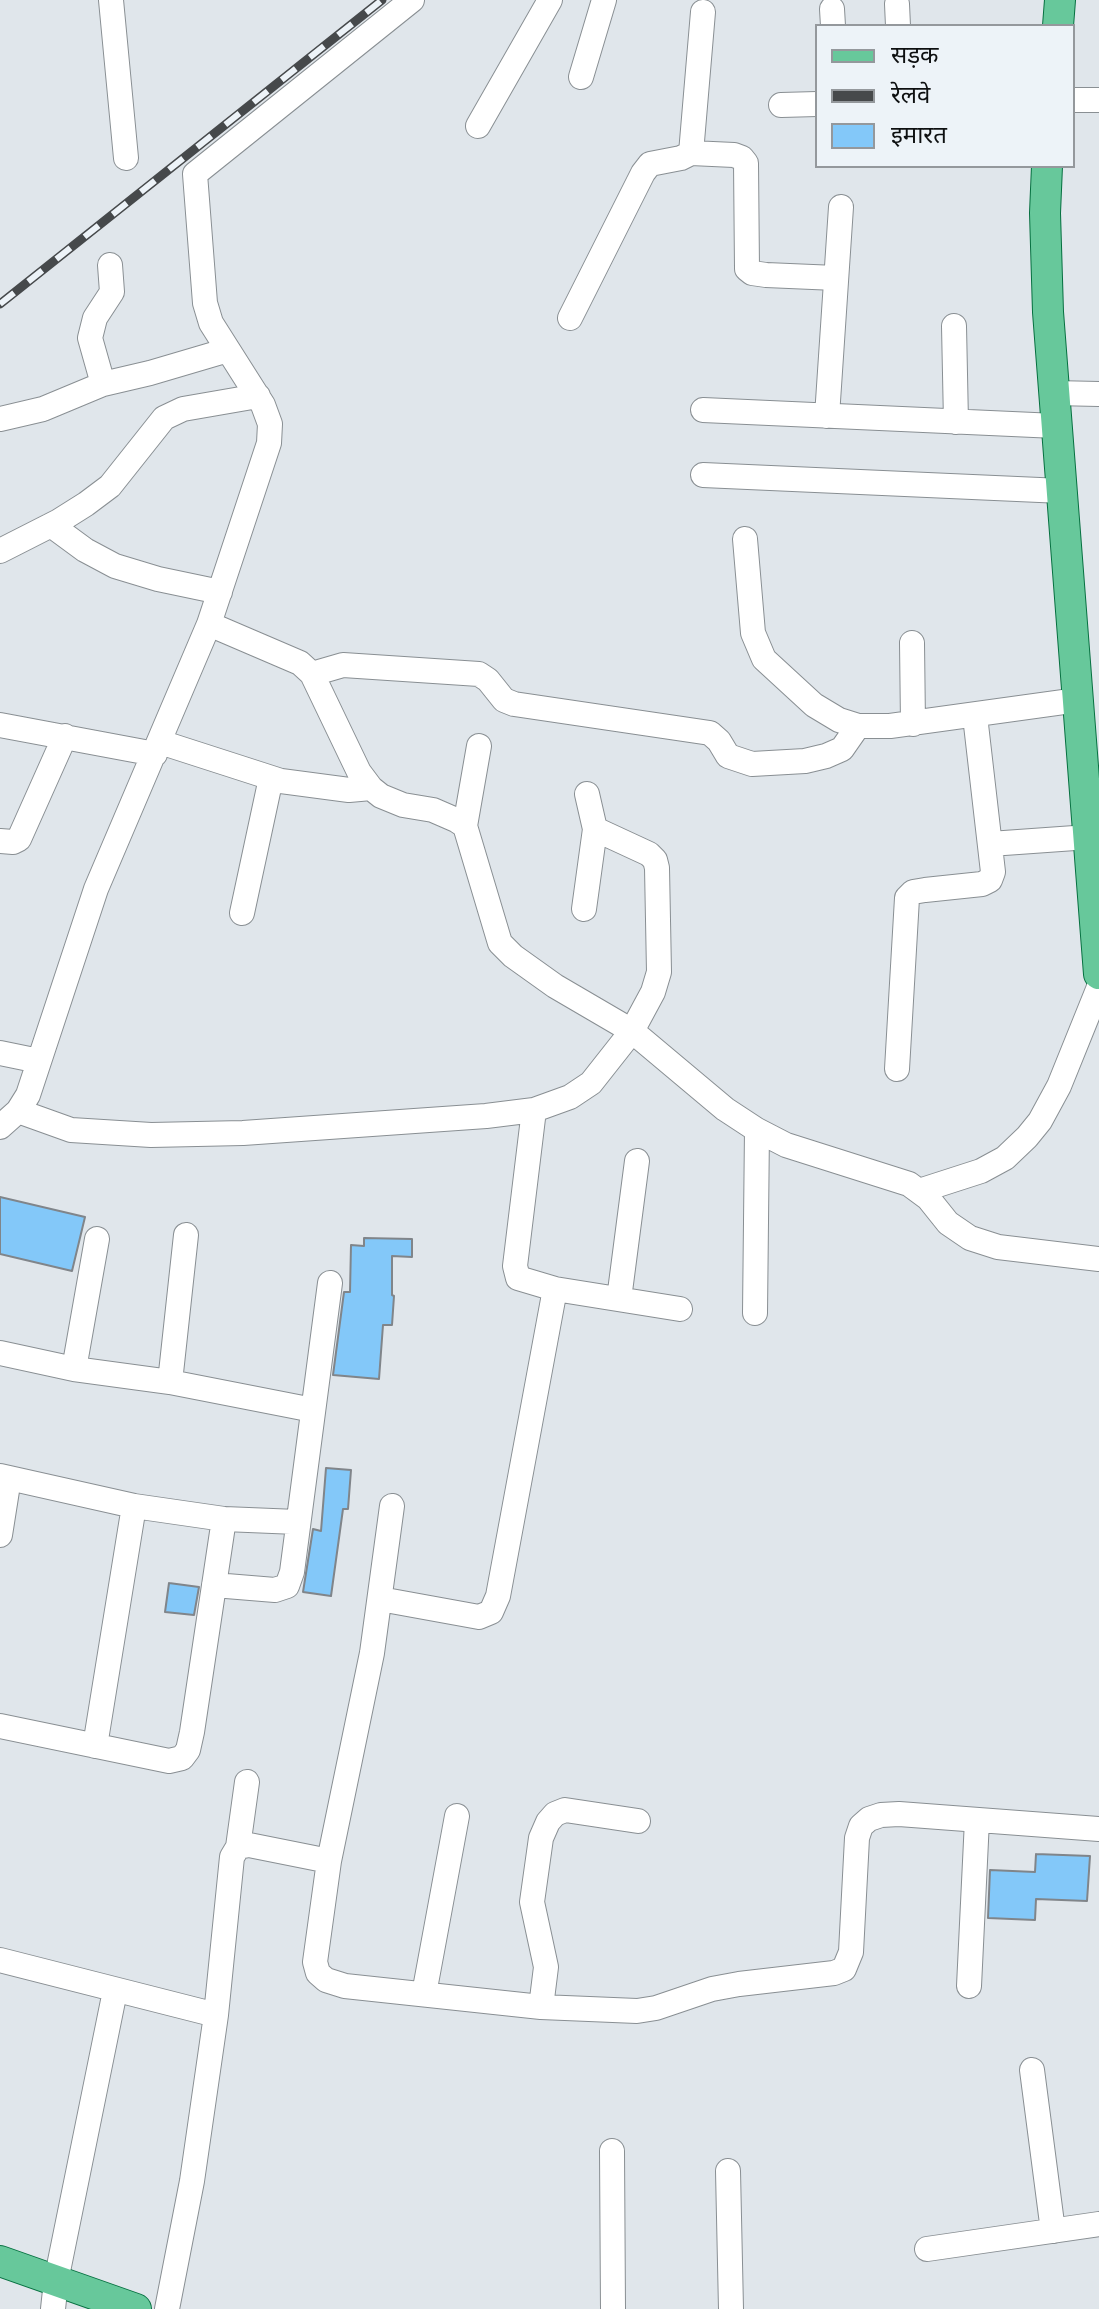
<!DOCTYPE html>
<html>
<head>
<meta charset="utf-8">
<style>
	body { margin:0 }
	#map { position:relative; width:1099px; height:2309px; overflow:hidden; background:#e0e6eb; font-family:Mulish,"Noto Sans Devanagari",sans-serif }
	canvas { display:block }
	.legend { position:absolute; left:815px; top:24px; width:260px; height:144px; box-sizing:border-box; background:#edf3f8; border:2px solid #94989c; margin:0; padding:10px 14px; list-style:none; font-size:24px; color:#0e1011 }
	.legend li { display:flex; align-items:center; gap:16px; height:40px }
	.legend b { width:40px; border:2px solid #94989c }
</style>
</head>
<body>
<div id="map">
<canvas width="1099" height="2309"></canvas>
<ul class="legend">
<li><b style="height:10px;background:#67c89b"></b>सड़क</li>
<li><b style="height:10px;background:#46494b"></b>रेलवे</li>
<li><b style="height:22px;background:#83c8f9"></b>इमारत</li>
</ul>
</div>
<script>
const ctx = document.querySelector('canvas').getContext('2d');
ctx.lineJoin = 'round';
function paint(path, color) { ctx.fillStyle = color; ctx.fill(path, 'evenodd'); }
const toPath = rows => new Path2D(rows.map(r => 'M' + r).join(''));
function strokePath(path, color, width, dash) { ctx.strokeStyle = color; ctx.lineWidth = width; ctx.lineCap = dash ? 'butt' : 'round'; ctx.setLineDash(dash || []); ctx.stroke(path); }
const building = toPath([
	[0,1197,85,1217,72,1271,0,1254,0,1197],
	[364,1238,412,1239,412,1257,392,1256,392,1295,394,1296,392,1325,383,1325,379,1379,333,1375,344,1292,350,1292,351,1245,364,1246,364,1238],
	[326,1468,351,1470,348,1509,343,1509,331,1596,303,1592,313,1529,321,1531,326,1468],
	[169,1583,199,1587,194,1615,165,1612,169,1583],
	[1036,1854,1090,1856,1087,1901,1036,1899,1035,1920,988,1918,990,1870,1035,1872,1036,1854]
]);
paint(building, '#83c8f9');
strokePath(building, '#80858a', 2);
const minor = toPath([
	[111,0,126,158],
	[897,4,898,26],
	[832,9,833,26],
	[581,77,604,0],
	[1073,100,1099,100],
	[781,105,817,104],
	[478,126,550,0],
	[691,153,734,155,742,158,746,163,747,269,752,273,766,275,836,278],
	[570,318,643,173,650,164,681,158,691,153,703,12],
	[954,326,956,422],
	[103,384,90,338,95,318,112,292,110,265],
	[1054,393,1099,394],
	[703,410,1056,426],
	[827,416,841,207],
	[0,419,43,409,103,384,150,373,228,350],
	[703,475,1062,491],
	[51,525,85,550,115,566,158,579,220,592],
	[745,539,753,633,764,659,814,705,839,720,858,726,890,726,1078,700],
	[0,551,59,521,86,504,110,486,164,418,183,409,258,396],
	[209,624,300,663,312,674,359,772,371,788,381,796,403,805,433,810,456,820,465,826,500,943,513,956,555,986,632,1031,725,1109,757,1130,786,1145,909,1184,928,1198,948,1223,970,1238,998,1247,1099,1259],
	[912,643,913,724],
	[312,674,343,665,479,674,488,680,504,700,514,704,710,733,719,741,728,756,752,764,805,761,826,756,842,749,858,726],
	[0,725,155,754],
	[160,742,281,781,349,790,371,788],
	[465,826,479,746],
	[0,841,13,842,19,839,65,736],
	[990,844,1089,837],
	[584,909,595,829],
	[242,913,271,778],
	[0,1053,39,1061],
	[897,1069,907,898,913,892,925,890,982,884,990,880,993,872,975,716],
	[534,1110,515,1266,518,1278,555,1289,680,1309],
	[18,1111,71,1130,151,1135,243,1133,486,1116,534,1110,570,1097,591,1083,632,1031,653,992,659,972,657,868,655,860,649,854,595,829,587,794],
	[0,1127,18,1111,28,1095,96,889,209,624,269,443,270,424,263,405,211,323,205,303,195,174,412,0],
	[919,1191,981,1171,1005,1158,1027,1137,1040,1121,1059,1086,1099,987],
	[619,1299,637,1161],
	[755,1313,757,1130],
	[0,1353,74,1369,170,1382,313,1410],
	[74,1369,97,1239],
	[170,1382,186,1235],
	[0,1476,134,1506,224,1519,297,1522],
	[392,1506,372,1653,329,1861,315,1962,318,1973,326,1980,345,1986,541,2007,637,2011,656,2008,712,1989,739,1984,834,1973,844,1969,851,1952,857,1838,861,1826,869,1819,881,1815,899,1814,1099,1829],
	[0,1535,9,1478],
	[214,1585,275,1590,287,1586,292,1572,330,1283],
	[380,1599,479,1617,491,1612,498,1596,555,1289],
	[0,1726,169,1761,182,1758,188,1750,192,1732,224,1519],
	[95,1746,134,1506],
	[238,1847,247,1782],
	[0,1960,216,2015,232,1857,238,1847,249,1845,329,1861],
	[969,1986,977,1820],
	[424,1994,457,1816],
	[541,2007,546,1967,532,1902,541,1838,548,1822,555,1814,565,1810,638,1821],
	[1032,2070,1053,2231],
	[612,2151,613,2309],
	[728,2171,731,2309],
	[927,2249,1099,2224],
	[53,2309,56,2281,115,1991],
	[167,2309,192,2181,216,2015]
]);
const major = toPath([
	[1058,26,1060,0],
	[1047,166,1045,213,1048,312,1099,974],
	[0,2261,136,2309]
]);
strokePath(minor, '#898f93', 26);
strokePath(major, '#067040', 32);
strokePath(minor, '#fff', 24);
strokePath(major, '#67c89b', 30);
const rail = toPath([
	[0,304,382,0]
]);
strokePath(rail, '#46494b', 9);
strokePath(rail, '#edf3f8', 6, [18]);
</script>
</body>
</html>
